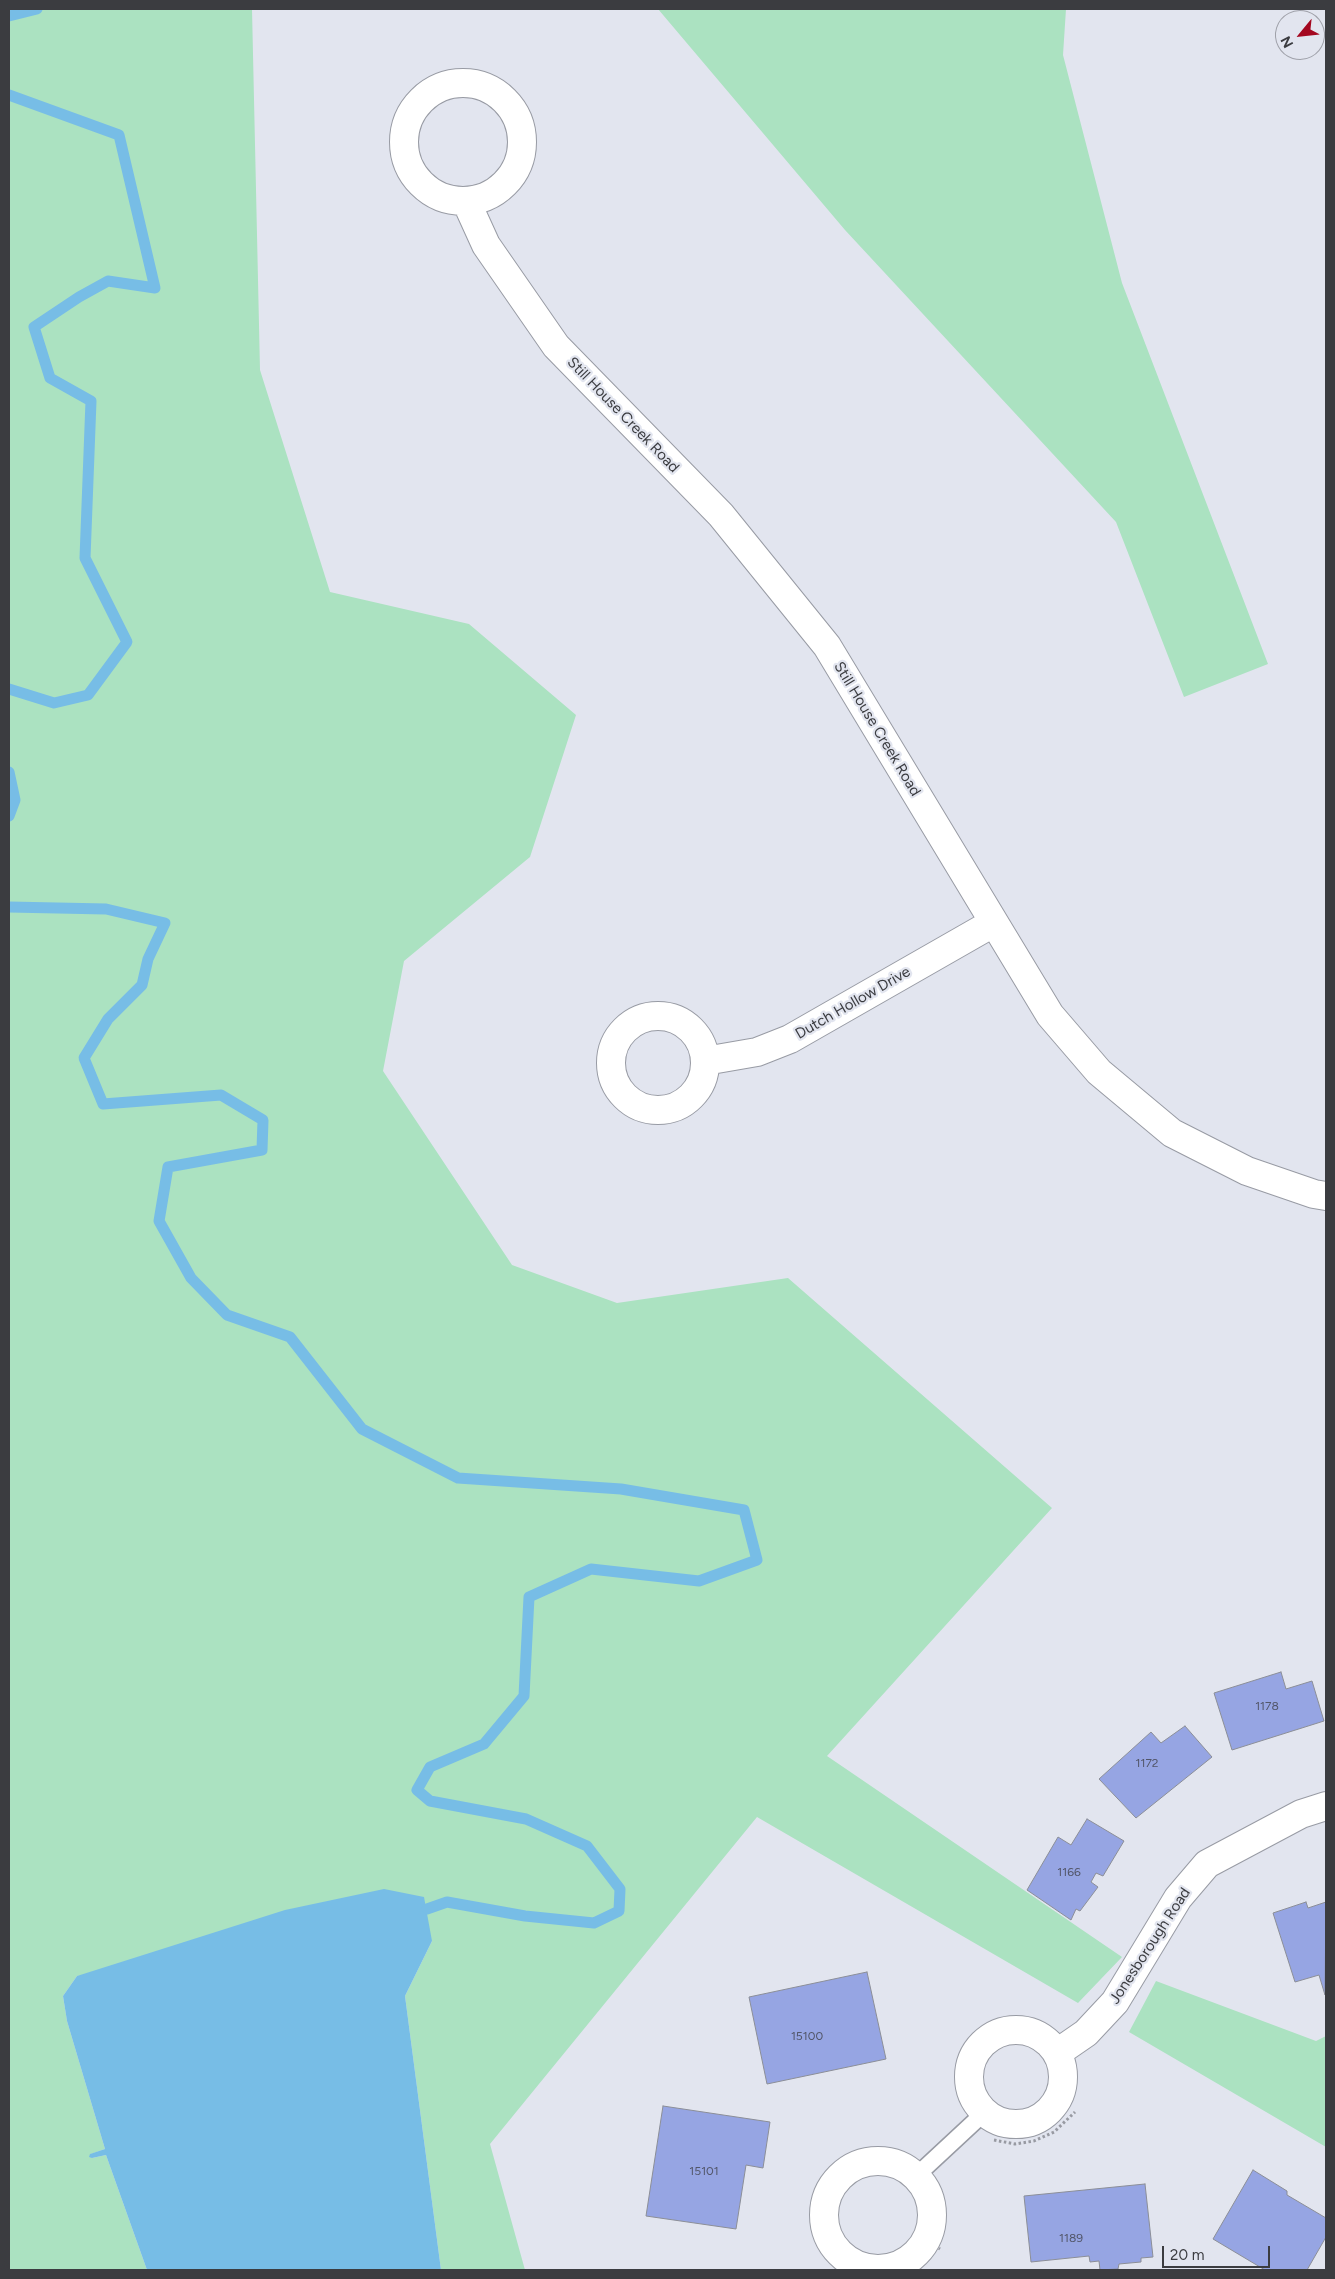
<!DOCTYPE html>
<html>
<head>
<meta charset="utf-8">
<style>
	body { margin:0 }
	#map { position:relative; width:1335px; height:2279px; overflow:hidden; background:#e2e5ef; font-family:Figtree,sans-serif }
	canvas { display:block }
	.frame { position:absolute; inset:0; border:10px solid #3b3c40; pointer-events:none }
	.north { position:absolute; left:1275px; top:10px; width:50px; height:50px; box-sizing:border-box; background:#e2e5ef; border:1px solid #9fa1a9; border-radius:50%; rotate:242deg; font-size:14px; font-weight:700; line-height:20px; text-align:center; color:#3b3c40 }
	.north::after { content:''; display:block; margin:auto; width:18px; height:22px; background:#a40820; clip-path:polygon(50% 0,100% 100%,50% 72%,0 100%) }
	.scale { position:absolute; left:1162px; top:2246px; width:108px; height:22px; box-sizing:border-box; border:2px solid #3b3c40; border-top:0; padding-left:6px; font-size:15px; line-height:18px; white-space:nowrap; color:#3b3c40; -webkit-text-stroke:4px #e2e5ef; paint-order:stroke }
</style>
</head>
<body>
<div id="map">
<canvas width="1335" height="2279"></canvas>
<div class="frame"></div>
<div class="north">N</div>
<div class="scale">20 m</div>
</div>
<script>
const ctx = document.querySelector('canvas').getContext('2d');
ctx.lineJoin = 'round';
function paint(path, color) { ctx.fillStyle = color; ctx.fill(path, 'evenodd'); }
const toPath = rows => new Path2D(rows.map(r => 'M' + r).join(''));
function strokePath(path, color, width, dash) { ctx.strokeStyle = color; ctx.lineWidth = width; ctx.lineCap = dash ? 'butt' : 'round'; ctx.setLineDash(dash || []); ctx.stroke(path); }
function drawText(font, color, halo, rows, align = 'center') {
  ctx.font = font + ' Figtree,sans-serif'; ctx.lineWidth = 4.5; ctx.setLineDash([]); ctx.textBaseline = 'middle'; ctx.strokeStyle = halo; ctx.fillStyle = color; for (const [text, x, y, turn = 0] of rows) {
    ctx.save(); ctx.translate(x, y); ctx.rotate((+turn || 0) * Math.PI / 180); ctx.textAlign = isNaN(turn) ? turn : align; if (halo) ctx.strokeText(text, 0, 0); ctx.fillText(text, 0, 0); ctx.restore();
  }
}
paint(toPath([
	[9,9,252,9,260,370,330,592,469,624,576,715,530,857,404,961,383,1071,512,1265,617,1303,788,1278,1052,1508,827,1756,1122,1957,1078,2003,757,1817,490,2144,525,2270,441,2270,405,1996,432,1941,77,1976,63,1996,67,2021,105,2149,91,2154,92,2158,106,2155,147,2270,9,2270],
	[658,9,1066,9,1063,55,1122,283,1268,664,1184,697,1116,522,845,230],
	[1156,1981,1316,2041,1326,2036,1326,2147,1129,2032]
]), '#abe2c1');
paint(toPath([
	[384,1889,424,1897,432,1941,405,1996,441,2270,147,2270,106,2155,92,2158,89,2157,90,2154,105,2149,67,2021,63,1996,77,1976,285,1910]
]), '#77bde6');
strokePath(toPath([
	[9,16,37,9],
	[9,95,119,135,155,288,108,281,79,297,34,327,50,378,91,401,85,558,127,642,88,695,54,703,9,689],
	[9,772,15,800,9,816],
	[9,907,106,909,165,923,148,959,142,985,108,1019,84,1058,103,1104,221,1095,263,1120,262,1150,168,1167,159,1221,191,1278,227,1315,290,1337,362,1429,458,1478,621,1489,744,1510,757,1560,699,1581,591,1569,529,1597,524,1696,484,1744,430,1767,417,1790,430,1801,526,1819,587,1846,620,1889,619,1911,594,1923,525,1916,447,1902,427,1909]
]), '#77bde6', 11);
const building = toPath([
	[1281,1672,1286,1689,1312,1681,1324,1721,1232,1750,1214,1693,1281,1672],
	[1185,1726,1212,1757,1136,1818,1099,1779,1151,1732,1161,1743,1185,1726],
	[1087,1819,1124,1841,1103,1876,1096,1873,1091,1882,1098,1887,1080,1911,1076,1909,1071,1920,1027,1890,1058,1837,1071,1845,1087,1819],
	[1306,1902,1308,1908,1326,1902,1325,1995,1319,1975,1295,1982,1273,1913,1306,1902],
	[867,1972,886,2059,767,2084,749,1997,867,1972],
	[663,2106,770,2122,763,2168,746,2165,736,2229,646,2216,663,2106],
	[1253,2170,1287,2191,1287,2195,1326,2218,1326,2237,1307,2270,1265,2270,1213,2239,1253,2170],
	[1145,2184,1153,2257,1141,2258,1141,2262,1119,2264,1118,2269,1100,2270,1099,2261,1090,2262,1089,2256,1031,2262,1024,2196,1145,2184]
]);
paint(building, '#96a5e3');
strokePath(building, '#8b8e97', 1);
const service = toPath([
	[915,2177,985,2112]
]);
const minor = toPath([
	'404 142a59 59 0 1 1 118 0a59 59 0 1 1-118 0Z',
	[466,201,486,245,556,346,721,515,827,646,1050,1015,1099,1072,1172,1133,1247,1171,1314,1194,1326,1196],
	'611 1063a47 47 0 1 1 94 0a47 47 0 1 1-94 0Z',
	[705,1061,757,1052,790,1039,993,923],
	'969 2077a47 47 0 1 1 94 0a47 47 0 1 1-94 0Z',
	[1057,2053,1086,2033,1115,2002,1178,1898,1207,1864,1301,1814,1326,1806],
	'824 2215a54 54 0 1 1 108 0a54 54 0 1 1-108 0Z'
]);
strokePath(service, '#989ba4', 19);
strokePath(minor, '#989ba4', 30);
strokePath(toPath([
	[994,2140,1015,2144,1034,2141,1054,2132,1075,2112],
	[937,2195,941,2211,937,2247,940,2249]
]), '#989aa2', 3, [2.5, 2.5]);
strokePath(service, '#fff', 16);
strokePath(minor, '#fff', 28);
drawText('12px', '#525669', null, [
	["1178",1267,1706],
	["1172",1147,1763],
	["1166",1069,1872],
	["15100",807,2036],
	["15101",704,2171],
	["1189",1071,2238]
]);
drawText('15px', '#3b3c40', '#e2e5ef', [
	["Still House Creek Road",623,415,46],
	["Still House Creek Road",877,729,59],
	["Dutch Hollow Drive",853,1003,-30],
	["Jonesborough Road",1150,1946,-57]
]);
</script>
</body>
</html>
